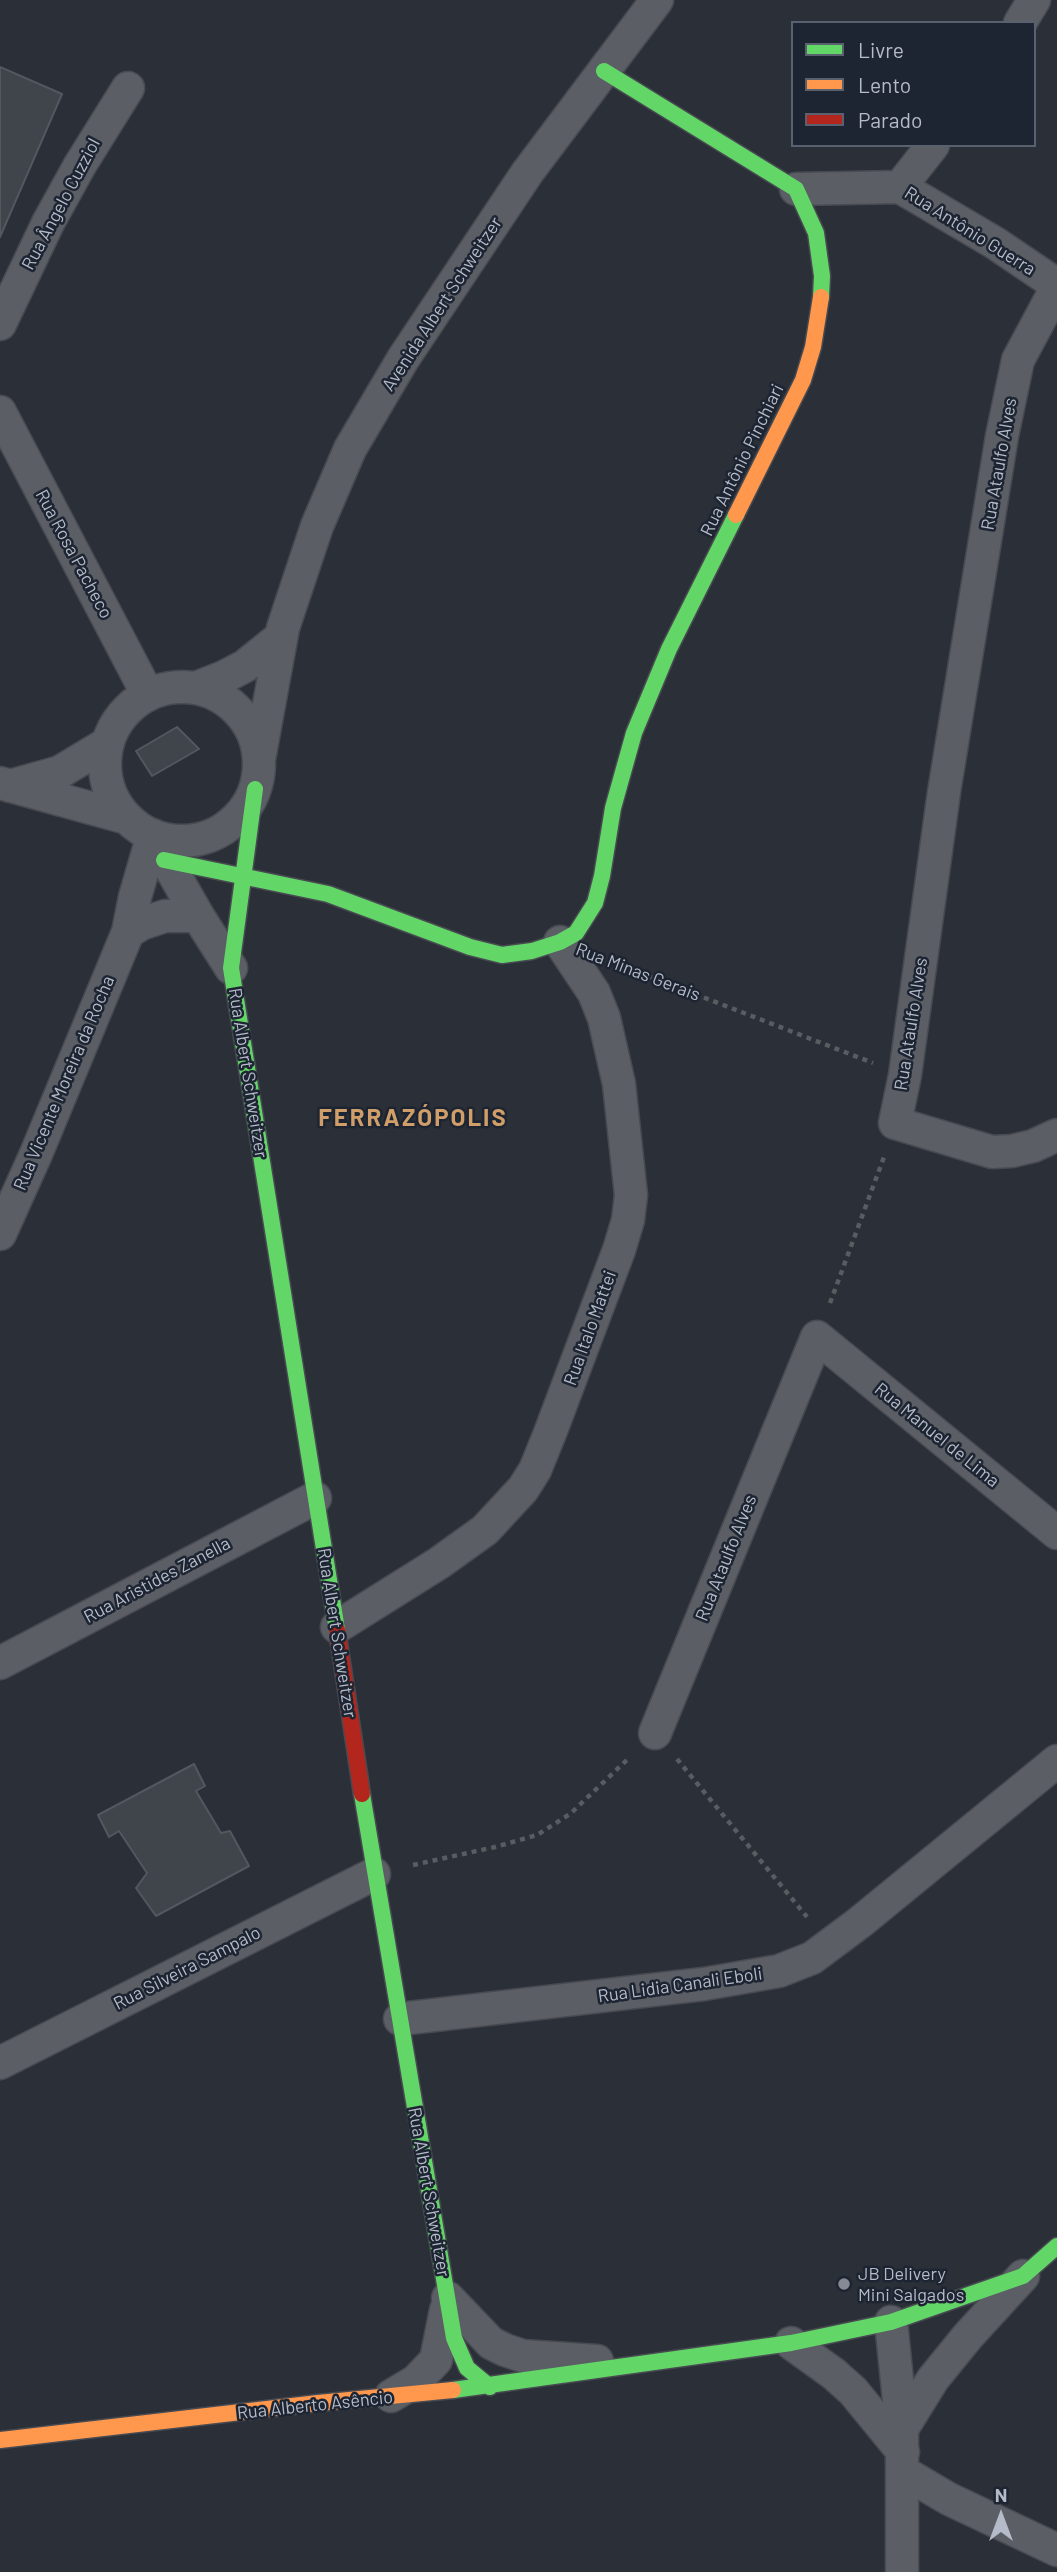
<!DOCTYPE html>
<html>
<head>
<meta charset="utf-8">
<style>
	body { margin:0 }
	#map { position:relative; width:1057px; height:2572px; overflow:hidden; background:#2b2f37; font-family:Barlow,sans-serif }
	canvas { display:block }
	.legend { position:absolute; left:791px; top:21px; width:245px; height:126px; box-sizing:border-box; background:#1e2532; border:2px solid #5a616e; margin:0; padding:9px 12px; list-style:none; font-size:21px; color:#b5bbc8 }
	.legend li { display:flex; align-items:center; gap:14px; height:35px }
	.legend b { width:35px; border:2px solid #5a616e }
	.north { position:absolute; left:966px; top:2481px; width:70px; height:70px; -webkit-text-stroke:5px #1e2532; paint-order:stroke; rotate:0deg; font-size:19px; font-weight:700; line-height:28px; text-align:center; color:#b5bbc8 }
	.north::after { content:''; display:block; margin:auto; width:24px; height:32px; background:#b5bbc8; clip-path:polygon(50% 0,100% 100%,50% 72%,0 100%) }
</style>
</head>
<body>
<div id="map">
<canvas width="1057" height="2572"></canvas>
<ul class="legend">
<li><b style="height:9px;background:#63d668"></b>Livre</li>
<li><b style="height:9px;background:#ff974d"></b>Lento</li>
<li><b style="height:9px;background:#b3261e"></b>Parado</li>
</ul>
<div class="north">N</div>
</div>
<script>
const ctx = document.querySelector('canvas').getContext('2d');
ctx.lineJoin = 'round';
function paint(path, color) { ctx.fillStyle = color; ctx.fill(path, 'evenodd'); }
const toPath = rows => new Path2D(rows.map(r => 'M' + r).join(''));
function strokePath(path, color, width, dash) { ctx.strokeStyle = color; ctx.lineWidth = width; ctx.lineCap = dash ? 'butt' : 'round'; ctx.setLineDash(dash || []); ctx.stroke(path); }
function drawText(font, color, halo, rows, align = 'center') {
  ctx.font = font + ' Barlow,sans-serif'; ctx.lineWidth = 5; ctx.setLineDash([]); ctx.textBaseline = 'middle'; ctx.strokeStyle = halo; ctx.fillStyle = color; for (const [text, x, y, turn = 0] of rows) {
    ctx.save(); ctx.translate(x, y); ctx.rotate((+turn || 0) * Math.PI / 180); ctx.textAlign = isNaN(turn) ? turn : align; if (halo) ctx.strokeText(text, 0, 0); ctx.fillText(text, 0, 0); ctx.restore();
  }
}
const building = toPath([
	[0,67,62,94,0,237,0,67],
	[177,727,199,749,152,776,136,751,177,727],
	[194,1764,205,1786,196,1791,221,1833,230,1831,249,1866,156,1916,136,1888,147,1873,119,1831,109,1837,98,1815,194,1764]
]);
paint(building, '#40444b');
strokePath(building, '#53575f', 2);
const street = toPath([
	[1020,23,1034,0],
	[900,187,933,145],
	[796,189,900,187,995,243,1057,285],
	[1057,287,1018,360,1002,436,944,792,905,1075,895,1123,992,1152,1012,1151,1033,1146,1057,1135],
	[0,324,48,223,80,165,128,88],
	[0,412,148,695],
	'105 764a77 77 0 1 1 154 0a77 77 0 1 1-154 0Z',
	[196,688,224,677,245,666,281,637],
	[259,759,283,628,317,526,350,449,403,359,527,173,657,0],
	[0,783,127,818],
	[10,786,60,772,108,743],
	[158,846,198,916,231,968],
	[128,932,141,924,165,916,198,916],
	[0,1234,36,1154,128,932,135,897,153,835],
	[337,1627,439,1563,485,1530,523,1489,535,1470,550,1433,619,1250,628,1220,631,1195,619,1084,604,1018,594,993,560,942],
	[0,1663,315,1498],
	[655,1733,817,1337,1057,1533],
	[400,2019,704,1984,779,1971,812,1958,859,1923,1057,1761],
	[0,2063,374,1874],
	[448,2298,491,2343,505,2350,523,2356,597,2361],
	[891,2322,902,2429,902,2572],
	[791,2343,834,2374,853,2391,903,2452],
	[391,2396,416,2381,436,2360,446,2310],
	[902,2429,933,2379,968,2336,1023,2276],
	[903,2472,949,2499,1057,2550]
]);
const fast = toPath([
	[604,71,796,189,816,233,822,276,821,297],
	[255,789,231,968,337,1630],
	[164,860,328,894,470,947,502,955,532,951,560,942,576,933,595,903,602,876,613,808,634,733,669,649,736,515],
	[362,1794,454,2338,467,2368,490,2387],
	[453,2390,791,2343,891,2322,1023,2276,1057,2246]
]);
const slow = toPath([
	[736,515,803,380,813,347,821,297],
	[0,2440,318,2403,453,2390]
]);
const jam = toPath([
	[337,1630,362,1794]
]);
strokePath(street, '#474a51', 35);
strokePath(fast, '#474a51', 19);
strokePath(slow, '#474a51', 19);
strokePath(jam, '#474a51', 19);
strokePath(toPath([
	[620,965,873,1063],
	[830,1303,884,1157],
	[677,1759,807,1917],
	[413,1865,495,1847,537,1835,570,1814,630,1757]
]), '#585d62', 4.5, [5, 5]);
strokePath(street, '#5b5e65', 32);
strokePath(fast, '#63d668', 16);
strokePath(slow, '#ff974d', 16);
strokePath(jam, '#b3261e', 16);
for (const [x, y, r, color] of [
	[844,2284,7,"#858a95"]
]) { const dot = new Path2D(); dot.arc(x, y, r, 0, 2 * Math.PI); ctx.fillStyle = color; ctx.fill(dot); strokePath(dot, '#1e2532', 2.5); }
drawText('18px', '#b5bbc8', '#1e2532', [
	["Rua Ângelo Cuzziol",61,204,-62],
	["Rua Antônio Guerra",970,231,32],
	["Avenida Albert Schweitzer",442,304,-57],
	["Rua Antônio Pinchiari",742,460,-64],
	["Rua Ataulfo Alves",999,464,-80],
	["Rua Rosa Pacheco",74,554,62],
	["Rua Minas Gerais",638,972,21],
	["Rua Ataulfo Alves",911,1024,-81],
	["Rua Albert Schweitzer",248,1073,81],
	["Rua Vicente Moreira da Rocha",64,1083,-67],
	["Rua Italo Mattei",590,1328,-70],
	["Rua Manuel de Lima",937,1435,39],
	["Rua Ataulfo Alves",726,1558,-68],
	["Rua Aristides Zanella",157,1580,-28],
	["Rua Albert Schweitzer",337,1633,81],
	["Rua Silveira Sampalo",187,1968,-27],
	["Rua Lidia Canali Eboli",680,1985,-8],
	["Rua Albert Schweitzer",429,2192,80],
	["Rua Alberto Asêncio",315,2405,-6]
]);
drawText('18px', '#b5bbc8', '#1e2532', [
	["JB Delivery",858,2274],
	["Mini Salgados",858,2295]
], 'left');
ctx.letterSpacing = '2px';
drawText('bold 24px', '#d09e68', '#1e2532', [
	["FERRAZÓPOLIS",413,1118]
]);
ctx.letterSpacing = '0px';
</script>
</body>
</html>
